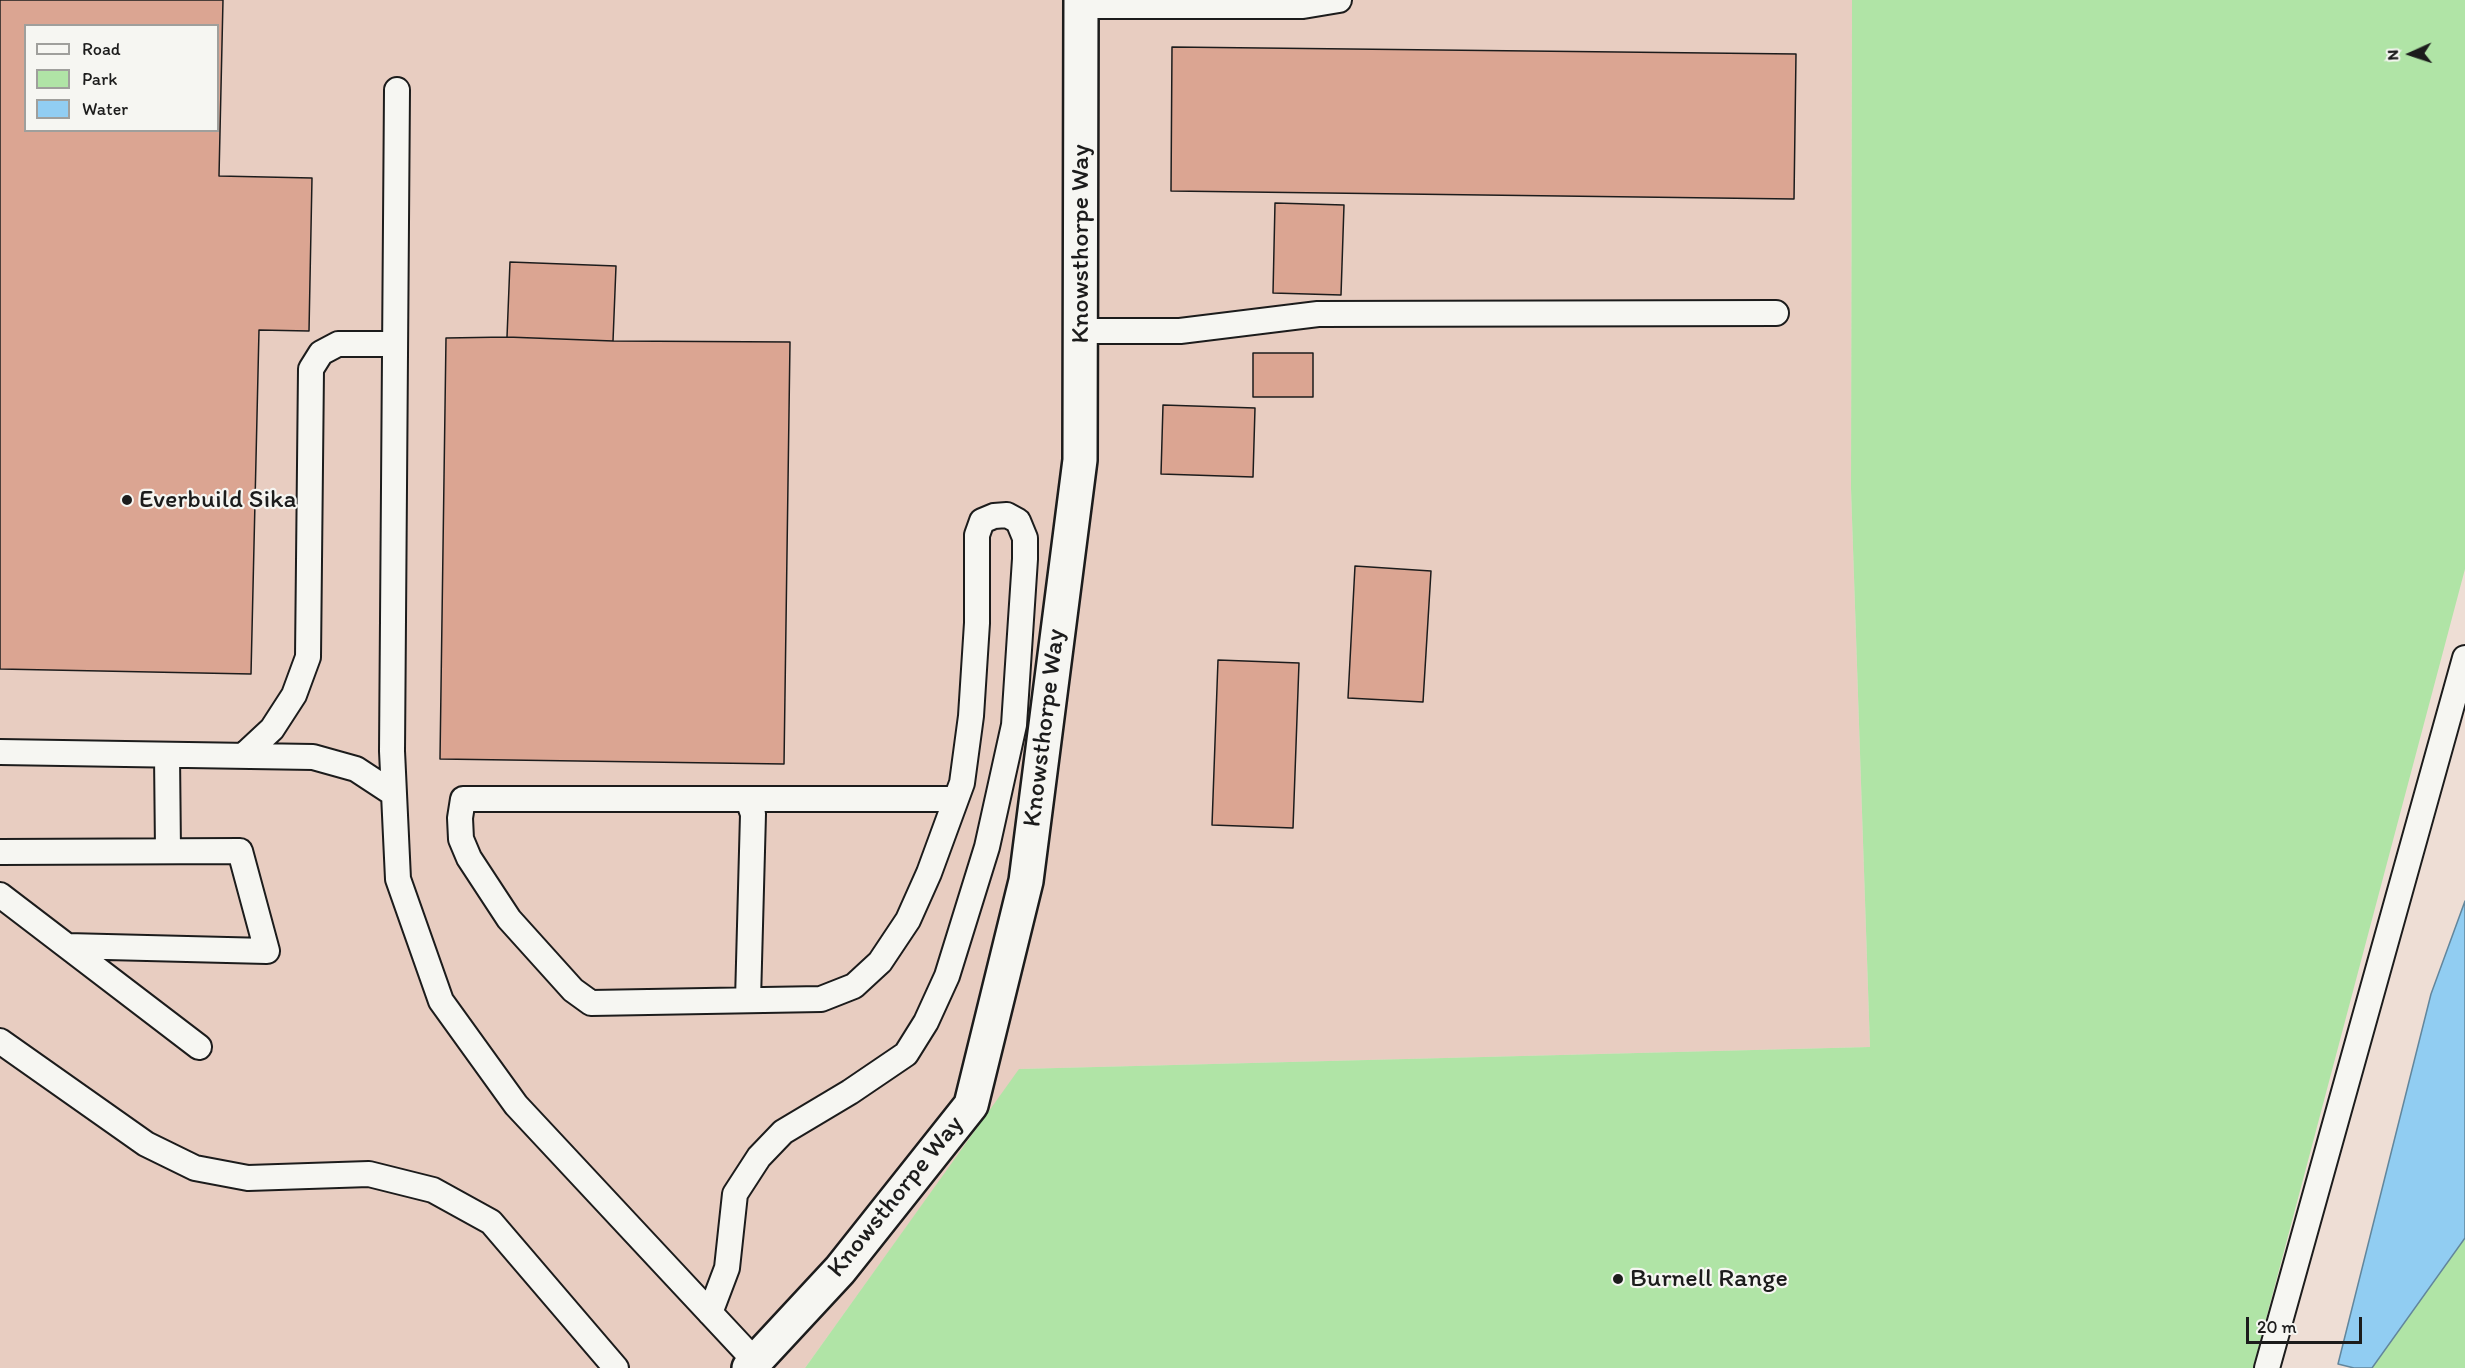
<!DOCTYPE html>
<html>
<head>
<meta charset="utf-8">
<style>
	body { margin:0 }
	#map { position:relative; width:2465px; height:1368px; overflow:hidden; background:#eeded5; font-family:Itim,sans-serif }
	canvas { display:block }
	.legend { position:absolute; left:24px; top:24px; width:195px; height:108px; box-sizing:border-box; background:#f6f6f2; border:2px solid #9f9f9c; margin:0; padding:8px 10px; list-style:none; font-size:18px; color:#1c1c1c }
	.legend li { display:flex; align-items:center; gap:12px; height:30px }
	.legend b { width:30px; border:2px solid #9f9f9c }
	.north { position:absolute; left:2381px; top:24px; width:60px; height:60px; -webkit-text-stroke:4px #f6f6f2; paint-order:stroke; rotate:267deg; font-size:16px; font-weight:700; line-height:24px; text-align:center; color:#1c1c1c }
	.north::after { content:''; display:block; margin:auto; width:21px; height:27px; background:#1c1c1c; clip-path:polygon(50% 0,100% 100%,50% 72%,0 100%) }
	.scale { position:absolute; left:2246px; top:1317px; width:116px; height:27px; box-sizing:border-box; border:3px solid #1c1c1c; border-top:0; padding-left:8px; font-size:18px; line-height:21px; white-space:nowrap; color:#1c1c1c; -webkit-text-stroke:4px #f6f6f2; paint-order:stroke }
</style>
</head>
<body>
<div id="map">
<canvas width="2465" height="1368"></canvas>
<ul class="legend">
<li><b style="height:8px;background:#f6f6f2"></b>Road</li>
<li><b style="height:16px;background:#b0e4a6"></b>Park</li>
<li><b style="height:16px;background:#91cdf2"></b>Water</li>
</ul>
<div class="north">N</div>
<div class="scale">20 m</div>
</div>
<script>
const ctx = document.querySelector('canvas').getContext('2d');
ctx.lineJoin = 'round';
function paint(path, color) { ctx.fillStyle = color; ctx.fill(path, 'evenodd'); }
const toPath = rows => new Path2D(rows.map(r => 'M' + r).join(''));
function strokePath(path, color, width, dash) { ctx.strokeStyle = color; ctx.lineWidth = width; ctx.lineCap = dash ? 'butt' : 'round'; ctx.setLineDash(dash || []); ctx.stroke(path); }
function drawText(font, color, halo, rows, align = 'center') {
  ctx.font = font + ' Itim,sans-serif'; ctx.lineWidth = 4.5; ctx.setLineDash([]); ctx.textBaseline = 'middle'; ctx.strokeStyle = halo; ctx.fillStyle = color; for (const [text, x, y, turn = 0] of rows) {
    ctx.save(); ctx.translate(x, y); ctx.rotate((+turn || 0) * Math.PI / 180); ctx.textAlign = isNaN(turn) ? turn : align; if (halo) ctx.strokeText(text, 0, 0); ctx.fillText(text, 0, 0); ctx.restore();
  }
}
paint(toPath([
	[0,0,1852,0,1851,489,1870,1047,1020,1069,805,1368,0,1368],
	[26,26,218,26,218,130,26,130]
]), '#e8cdc1');
paint(toPath([
	[1852,0,2465,0,2465,569,2253,1368,805,1368,1019,1069,1870,1047,1851,489],
	[2465,1238,2465,1368,2372,1368]
]), '#b0e4a6');
const water = toPath([
	[2465,901,2465,1238,2372,1368,2354,1368,2338,1364,2431,994,2465,901]
]);
paint(water, '#91cdf2');
strokePath(water, '#62869c', 1.5);
const building = toPath([
	[0,0,223,0,219,176,312,178,309,331,259,330,251,674,0,669,0,0],
	[26,26,218,26,218,130,26,130,26,26],
	[1172,47,1796,54,1794,199,1171,191,1172,47],
	[1275,203,1344,205,1341,295,1273,293,1275,203],
	[510,262,616,266,613,341,507,337,510,262],
	[507,337,613,341,790,342,784,764,440,759,446,338,507,337],
	[1253,353,1313,353,1313,397,1253,397,1253,353],
	[1163,405,1255,408,1253,477,1161,474,1163,405],
	[1355,566,1431,571,1423,702,1348,698,1355,566],
	[1218,660,1299,663,1293,828,1212,825,1218,660]
]);
paint(building, '#dba592');
strokePath(building, '#1c1c1c', 1.5);
const service = toPath([
	[1081,6,1303,6,1339,0],
	[397,90,392,751,398,879,441,1001,516,1105,755,1361],
	[1080,331,1180,331,1318,314,1776,313],
	[0,752,313,757,356,769,394,794],
	[167,755,168,851],
	[243,756,272,729,294,695,308,657,311,369,321,353,338,344,395,344],
	[748,800,753,814,748,1000],
	[0,852,240,851,267,951,67,946],
	[0,895,199,1047],
	[0,1041,146,1144,195,1168,248,1178,369,1174,433,1190,491,1222,616,1368],
	[710,1313,727,1268,735,1194,759,1157,783,1132,850,1092,906,1054,926,1022,947,976,987,847,1014,725,1025,559,1025,538,1018,521,1007,515,994,516,982,521,977,535,977,623,971,716,962,783,929,873,908,920,880,962,854,986,821,999,591,1003,573,990,509,919,469,858,461,839,460,818,463,799,956,799],
	[2267,1368,2465,658]
]);
const minor = toPath([
	[749,1368,840,1270,971,1105,1026,881,1080,460,1081,0]
]);
strokePath(service, '#1c1c1c', 28);
strokePath(minor, '#1c1c1c', 38);
strokePath(service, '#f6f6f2', 24);
strokePath(minor, '#f6f6f2', 33);
for (const [x, y, r, color] of [
	[127,500,6,"#1c1c1c"],
	[1618,1279,6,"#1c1c1c"]
]) { const dot = new Path2D(); dot.arc(x, y, r, 0, 2 * Math.PI); ctx.fillStyle = color; ctx.fill(dot); strokePath(dot, '#f6f6f2', 2); }
drawText('26px', '#1c1c1c', '#f6f6f2', [
	["Knowsthorpe Way",1081,244,-90],
	["Knowsthorpe Way",1045,728,-83],
	["Knowsthorpe Way",896,1197,-51]
]);
drawText('26px', '#1c1c1c', '#f6f6f2', [
	["Everbuild Sika",139,500],
	["Burnell Range",1630,1279]
], 'left');
</script>
</body>
</html>
